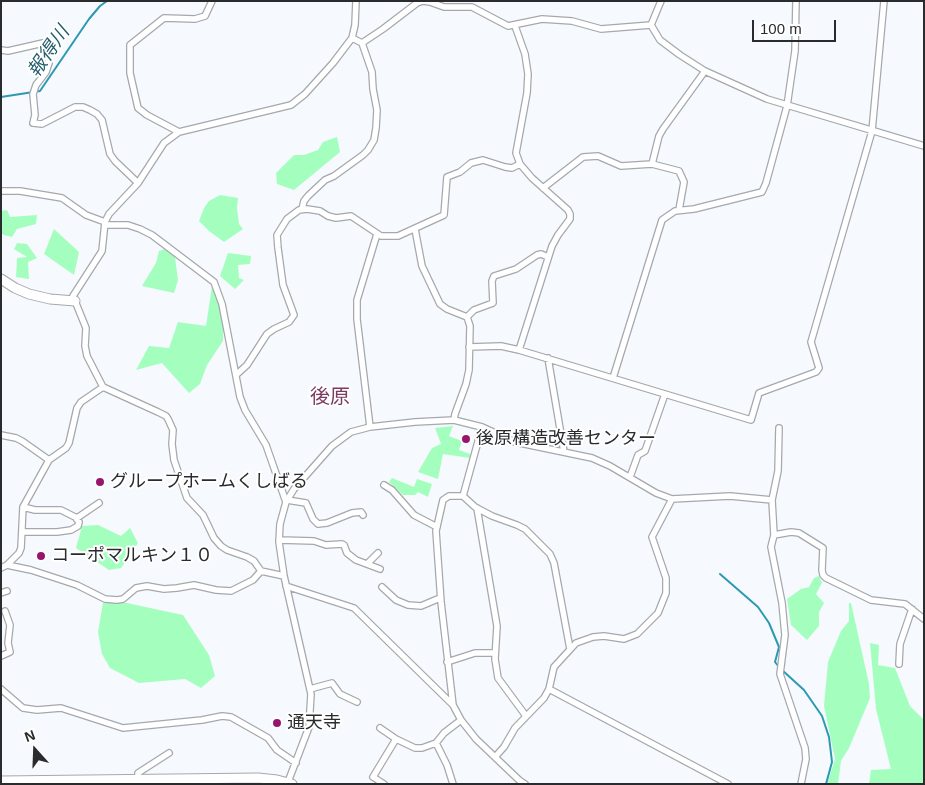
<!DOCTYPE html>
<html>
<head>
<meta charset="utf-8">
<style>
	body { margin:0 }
	#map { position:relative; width:925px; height:785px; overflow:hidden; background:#f6f9fe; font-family:Helvetica,sans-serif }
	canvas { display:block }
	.frame { position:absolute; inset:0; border:2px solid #2a2b2d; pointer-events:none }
	.north { position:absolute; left:10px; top:725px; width:50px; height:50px; -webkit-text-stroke:4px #fff; paint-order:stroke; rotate:340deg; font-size:14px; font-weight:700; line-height:20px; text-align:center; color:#2a2b2d }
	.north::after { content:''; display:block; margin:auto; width:18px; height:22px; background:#2a2b2d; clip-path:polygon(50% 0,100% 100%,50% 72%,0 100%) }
	.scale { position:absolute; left:752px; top:20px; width:84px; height:22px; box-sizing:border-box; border:2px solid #2a2b2d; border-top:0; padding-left:6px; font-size:15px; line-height:18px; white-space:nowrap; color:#2a2b2d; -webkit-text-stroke:4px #fff; paint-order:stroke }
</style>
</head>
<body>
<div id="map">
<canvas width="925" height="785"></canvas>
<div class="frame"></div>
<div class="north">N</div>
<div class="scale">100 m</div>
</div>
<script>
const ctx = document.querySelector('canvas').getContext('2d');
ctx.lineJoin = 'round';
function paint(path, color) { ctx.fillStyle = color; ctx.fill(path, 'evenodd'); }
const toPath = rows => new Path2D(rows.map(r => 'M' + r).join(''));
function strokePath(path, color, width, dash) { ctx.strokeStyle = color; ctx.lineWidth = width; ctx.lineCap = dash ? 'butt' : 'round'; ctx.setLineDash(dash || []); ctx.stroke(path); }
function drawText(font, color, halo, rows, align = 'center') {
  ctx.font = font + ' Helvetica,"Noto Sans JP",sans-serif'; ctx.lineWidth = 4; ctx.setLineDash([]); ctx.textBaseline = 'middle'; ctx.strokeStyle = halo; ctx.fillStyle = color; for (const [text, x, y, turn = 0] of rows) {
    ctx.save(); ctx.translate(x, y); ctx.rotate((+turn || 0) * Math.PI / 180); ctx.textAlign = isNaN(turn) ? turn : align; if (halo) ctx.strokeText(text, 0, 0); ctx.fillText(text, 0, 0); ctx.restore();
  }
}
paint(toPath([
	[337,137,340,152,294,190,277,184,276,173,294,155,304,155,318,150,323,142],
	[220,195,238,198,237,208,239,224,243,229,224,242,209,231,199,221,204,208,209,201],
	[7,210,10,217,37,215,36,224,17,229,12,237,4,235,1,233,1,211],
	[54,229,79,252,74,275,44,254],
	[17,243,27,244,37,258,28,262,29,279,16,277,17,258,27,257,14,249],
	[165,249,175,257,178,280,174,293,142,286,156,263,159,251],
	[228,253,251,256,250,264,238,265,239,278,244,280,235,289,220,276],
	[212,286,219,305,223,325,223,341,207,365,200,384,189,393,162,363,136,370,149,346,169,348,178,322,206,326],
	[453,426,449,436,462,441,459,450,470,454,470,458,443,454,438,479,418,472,432,448,441,444,435,428],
	[392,478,414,487,417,479,432,484,428,497,418,492,415,495,403,495,389,482],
	[98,525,121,536,130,528,138,543,121,568,109,570,76,548,82,526],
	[819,576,822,583,816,594,824,603,819,612,819,626,807,640,791,625,787,599,801,589,809,587,814,578],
	[103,603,127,603,183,615,209,655,215,676,201,688,185,679,139,683,110,668,102,654,98,632],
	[849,603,851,603,869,684,870,698,849,748,841,761,838,784,827,784,835,759,824,706,828,662,841,631,849,621],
	[870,643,879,645,878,665,895,668,910,706,924,720,924,784,869,784,871,770,891,769,876,709]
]), '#a4ffbf');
strokePath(toPath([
	[1,97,40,91,89,19,100,6,107,1],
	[720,574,758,607,769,623,779,647,775,662,779,667],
	[782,670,804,690,822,716,829,737,832,762,826,784]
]), '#2d99b1', 2);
const street = toPath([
	[651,25,660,40,680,55,705,71,767,99,924,146],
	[651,25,661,1],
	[515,26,525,54,528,74,527,93,516,153,520,164,532,178,568,210,570,214,570,219,558,235,552,246,519,350],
	[352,38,362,43,383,29,417,3,423,1,430,2,444,7,472,7,508,26,542,19,572,21,601,29,651,25],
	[1,50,8,51,43,43,49,63,46,72,36,85,33,94,35,115,33,123,42,124,75,107,83,107,90,110,97,114,102,120,110,154,115,161,138,183],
	[179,132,147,115,138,108,130,73,130,45,164,18,195,19,205,16,212,1],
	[652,164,659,136,663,129,705,71],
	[543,188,583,157,598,156,621,166,652,164,679,171,684,182,679,210],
	[1,191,20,191,62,198,86,215,105,222],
	[302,209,304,201,308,196,325,180,334,176,363,155,368,150,374,140,376,128,377,110,373,89,372,72,362,43],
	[105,225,128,225,140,229,152,235,214,282,222,304,240,397,245,410,266,445,286,502],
	[415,229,422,266,440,304,447,309,467,317],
	[467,317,474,310,493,303,492,281,494,276,516,269,537,255,541,254,548,257],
	[469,347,501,346,519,350,751,420,759,393,816,372,819,368,811,342,872,131,884,1],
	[548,358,564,452],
	[236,375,247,365,267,334,274,329,289,322,294,315,283,285,278,248,277,235,287,219,299,210,307,209,320,211,328,216,336,218,351,216,381,236,398,236,444,215,447,177,460,172,471,163,483,160,505,167,512,168,520,164],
	[613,378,662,220,675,211,694,209,762,192,766,183,787,106,795,51,796,1],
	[454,420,455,414,466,384,469,370,470,326,467,317],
	[370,427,357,319,357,300,377,234],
	[779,428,778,471,772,500,774,535,771,547,782,603,785,635,780,674,805,748,806,759,801,784],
	[1,435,16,438,22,441,49,460],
	[630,477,638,455,645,451,665,394],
	[384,485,392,490,414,515,437,527],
	[463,496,482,427],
	[287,500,306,503,313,519,318,524,327,523,352,513,361,512,363,515],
	[23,507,35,510,61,510,77,518,99,503],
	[477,508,497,626,495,659,498,678,526,716],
	[22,532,57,532,71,530,78,526,79,522,75,517],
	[774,535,791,532,799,533,823,548,822,570,823,575,826,578,871,600,905,604,924,619],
	[279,540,314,541,326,545,342,544,344,545,347,553,356,560,380,569],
	[368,563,378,553],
	[7,565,31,570,77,585,105,599,117,600,123,599,136,588,147,586,164,589,177,588,194,585,216,590,231,591,253,580,261,571],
	[1,568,7,565,19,553,21,548,23,507,49,460,66,448,69,443,77,408,81,402,103,387],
	[284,576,261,571,254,561,247,557,227,550,221,546,214,538,203,515,187,498,174,460,172,444,173,430,168,419,166,416,158,412,103,387,87,356,85,346,86,328,73,296,102,251,105,222,109,214,138,183,164,143,179,132,291,105,305,94,333,63,352,38,355,25,356,1],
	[286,586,354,608,453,705,461,720,476,739,519,780,525,784],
	[382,587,396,600,408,605,421,606,440,598],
	[1,593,7,591],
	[1,656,10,652,8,643,10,625,5,611],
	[447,662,475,653,495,653],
	[899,664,900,644,912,609],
	[1,689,23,708,37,710,61,708,123,728,202,720,222,716,231,717,268,738,277,750,296,763],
	[310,689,332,683,340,694,357,702],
	[549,689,728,784],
	[453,705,441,602,436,531,443,500,449,496,463,496,475,507,492,516,517,525,525,529,550,554,554,563,570,649],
	[380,728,396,739,415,748,422,748,436,743],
	[495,757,504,747,515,728,544,698,549,689,554,667,576,643,593,637,604,636,624,639,637,634,658,613,666,593,666,578,652,537,672,499],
	[138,778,138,773,169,753],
	[288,782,309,727,311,694,284,576,279,542,280,524,286,502,294,489,332,446,351,432,370,427,415,422,454,420,482,427,515,442,592,458,610,466,656,493,672,499,730,496,772,500],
	[384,784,373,777,396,739],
	[453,784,447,765,436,743,444,733,461,720]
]);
const secondary = toPath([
	[1,279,15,288,29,294,50,299,75,301],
	[1,781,258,778,277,780,292,784]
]);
strokePath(street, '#a5a8ac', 8);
strokePath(secondary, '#a5a8ac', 11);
strokePath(street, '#fff', 5.5);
strokePath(secondary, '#fff', 9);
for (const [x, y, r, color] of [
	[466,439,5,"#97156c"],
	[100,482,5,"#97156c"],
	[41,556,5,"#97156c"],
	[277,723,5,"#97156c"]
]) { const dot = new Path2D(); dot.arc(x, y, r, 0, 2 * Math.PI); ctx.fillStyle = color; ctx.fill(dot); strokePath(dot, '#fff', 2); }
drawText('18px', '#2a2b2d', '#fff', [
	["後原構造改善センター",476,439],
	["グループホームくしばる",110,482],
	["コーポマルキン１０",51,556],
	["通天寺",287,723]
], 'left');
drawText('italic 19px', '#235d6c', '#fff', [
	["報得川",49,52,-55]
]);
drawText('20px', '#7b3b60', '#fff', [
	["後原",330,397]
]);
</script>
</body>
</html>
